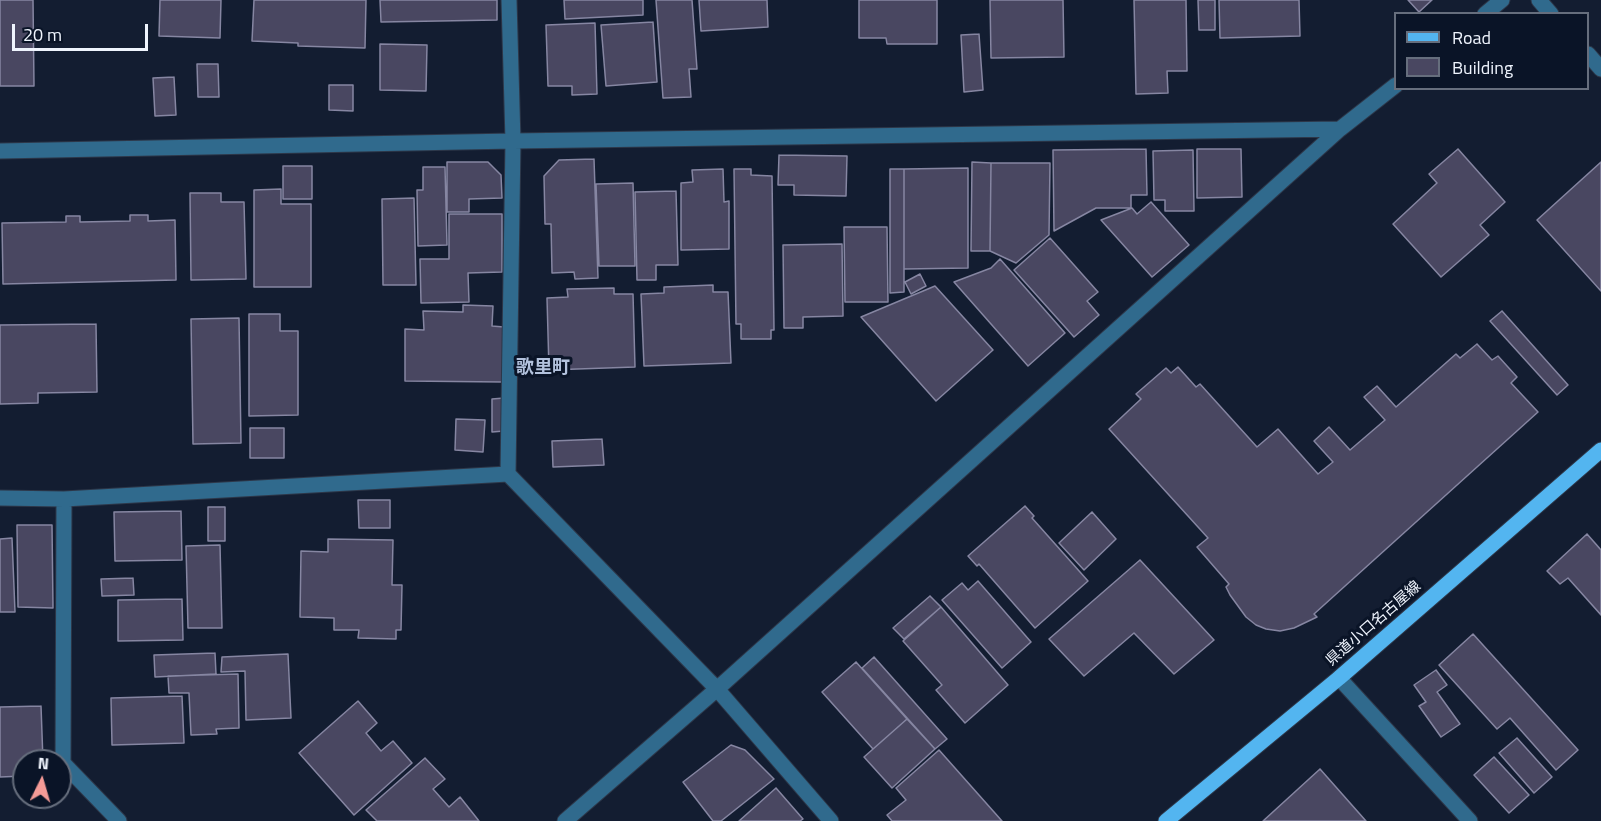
<!DOCTYPE html>
<html>
<head>
<meta charset="utf-8">
<style>
	body { margin:0 }
	#map { position:relative; width:1601px; height:821px; overflow:hidden; background:#131d31; font-family:"Titillium Web",sans-serif }
	canvas { display:block }
	.legend { position:absolute; left:1394px; top:12px; width:195px; height:78px; box-sizing:border-box; background:#0a1427; border:2px solid #666e7d; margin:0; padding:8px 10px; list-style:none; font-size:18px; color:#eff4fd }
	.legend li { display:flex; align-items:center; gap:12px; height:30px }
	.legend b { width:30px; border:2px solid #666e7d }
	.north { position:absolute; left:12px; top:749px; width:60px; height:60px; box-sizing:border-box; background:#0a1427; border:2px solid #666e7d; border-radius:50%; rotate:5deg; font-size:16px; font-weight:700; line-height:24px; text-align:center; color:#eff4fd }
	.north::after { content:''; display:block; margin:auto; width:21px; height:27px; background:#f59b97; clip-path:polygon(50% 0,100% 100%,50% 72%,0 100%) }
	.scale { position:absolute; left:12px; top:24px; width:136px; height:27px; box-sizing:border-box; border:3px solid #eff4fd; border-top:0; padding-left:8px; font-size:18px; line-height:21px; white-space:nowrap; color:#eff4fd; -webkit-text-stroke:4px #0a1427; paint-order:stroke }
</style>
</head>
<body>
<div id="map">
<canvas width="1601" height="821"></canvas>
<ul class="legend">
<li><b style="height:8px;background:#53b5f0"></b>Road</li>
<li><b style="height:16px;background:#494761"></b>Building</li>
</ul>
<div class="north">N</div>
<div class="scale">20 m</div>
</div>
<script>
const ctx = document.querySelector('canvas').getContext('2d');
ctx.lineJoin = 'round';
function paint(path, color) { ctx.fillStyle = color; ctx.fill(path, 'evenodd'); }
const toPath = rows => new Path2D(rows.map(r => 'M' + r).join(''));
function strokePath(path, color, width, dash) { ctx.strokeStyle = color; ctx.lineWidth = width; ctx.lineCap = dash ? 'butt' : 'round'; ctx.setLineDash(dash || []); ctx.stroke(path); }
function drawText(font, color, halo, rows, align = 'center') {
  ctx.font = font + ' "Titillium Web","Noto Sans JP",sans-serif'; ctx.lineWidth = 6; ctx.setLineDash([]); ctx.textBaseline = 'middle'; ctx.strokeStyle = halo; ctx.fillStyle = color; for (const [text, x, y, turn = 0] of rows) {
    ctx.save(); ctx.translate(x, y); ctx.rotate((+turn || 0) * Math.PI / 180); ctx.textAlign = isNaN(turn) ? turn : align; if (halo) ctx.strokeText(text, 0, 0); ctx.fillText(text, 0, 0); ctx.restore();
  }
}
const building = toPath([
	[0,0,33,0,34,86,0,86,0,0],
	[160,0,221,0,220,38,159,36,160,0],
	[254,0,366,0,365,48,298,46,298,43,252,41,254,0],
	[380,0,497,0,497,20,381,22,380,0],
	[564,0,643,0,643,15,565,19,564,0],
	[656,0,692,0,697,69,689,69,691,97,663,98,656,0],
	[699,0,767,0,768,27,701,31,699,0],
	[859,0,937,0,937,44,887,44,886,38,859,38,859,0],
	[990,0,1063,0,1064,57,991,58,990,0],
	[1134,0,1186,0,1187,71,1167,71,1168,93,1136,94,1134,0],
	[1198,0,1215,0,1215,30,1199,30,1198,0],
	[1219,0,1299,0,1300,36,1220,38,1219,0],
	[1408,0,1432,0,1419,12,1408,0],
	[653,22,657,82,606,86,601,25,653,22],
	[595,23,597,94,572,95,572,86,548,86,546,25,595,23],
	[979,34,983,90,964,92,961,35,979,34],
	[380,44,427,45,426,91,380,90,380,44],
	[197,64,218,64,219,97,198,97,197,64],
	[174,77,176,115,155,116,153,78,174,77],
	[329,85,353,85,353,111,329,110,329,85],
	[1146,149,1147,195,1131,195,1131,208,1096,208,1054,231,1053,150,1146,149],
	[1197,149,1241,149,1242,197,1197,198,1197,149],
	[1458,149,1505,202,1480,225,1489,235,1441,277,1393,224,1437,183,1429,174,1458,149],
	[1193,150,1194,211,1165,211,1165,200,1154,200,1153,151,1193,150],
	[779,155,847,156,846,196,794,195,794,185,778,185,779,155],
	[594,159,598,278,575,279,574,272,552,273,551,224,545,224,544,176,559,160,594,159],
	[447,162,488,162,501,175,502,198,469,199,469,212,447,212,447,162],
	[972,162,991,163,990,251,971,251,972,162],
	[1601,162,1601,291,1537,220,1601,162],
	[991,163,1050,163,1049,235,1016,263,990,251,991,163],
	[283,166,312,166,312,199,283,199,283,166],
	[423,167,445,167,447,245,418,246,417,190,423,190,423,167],
	[968,168,968,268,904,269,904,169,968,168],
	[723,169,724,202,729,201,729,249,681,250,681,183,693,182,692,170,723,169],
	[734,169,751,169,751,175,772,176,774,330,771,330,771,339,741,339,741,324,736,324,734,169],
	[890,169,904,169,904,292,890,293,890,169],
	[633,183,635,266,599,266,596,184,633,183],
	[281,189,281,204,311,204,311,287,254,287,254,190,281,189],
	[676,191,678,265,656,265,656,280,637,280,635,192,676,191],
	[190,193,221,193,221,202,244,202,246,279,191,280,190,193],
	[414,198,416,285,383,285,382,199,414,198],
	[1151,202,1189,245,1152,277,1101,220,1132,208,1137,214,1151,202],
	[449,214,502,214,502,272,468,273,469,302,421,303,420,259,449,259,449,214],
	[130,215,148,215,148,221,175,220,176,280,3,284,2,223,66,222,66,216,80,216,80,222,130,221,130,215],
	[844,227,887,227,888,302,845,302,844,227],
	[1050,238,1098,292,1087,301,1099,315,1074,337,1014,270,1050,238],
	[842,244,843,316,803,317,803,328,784,328,783,245,842,244],
	[1000,259,1065,333,1028,366,954,282,991,268,1000,259],
	[920,274,926,286,911,294,905,282,920,274],
	[713,285,713,292,728,292,731,363,644,366,641,294,664,293,664,287,713,285],
	[935,286,993,350,936,401,861,317,935,286],
	[614,288,614,294,633,294,635,367,549,370,547,298,568,297,567,289,614,288],
	[463,305,493,306,492,326,504,327,503,382,405,381,405,329,424,330,423,311,463,312,463,305],
	[1502,311,1568,385,1557,395,1490,321,1502,311],
	[249,314,280,314,280,331,298,331,298,415,249,416,249,314],
	[239,318,241,443,193,444,191,319,239,318],
	[96,324,97,392,38,393,38,403,0,404,0,325,96,324],
	[1477,344,1492,360,1498,356,1517,377,1511,383,1538,412,1314,614,1317,617,1294,628,1280,631,1266,629,1256,625,1246,617,1230,595,1226,587,1229,584,1197,547,1208,538,1109,429,1141,399,1136,394,1166,368,1171,373,1178,367,1196,387,1200,384,1257,447,1278,429,1318,474,1333,462,1314,441,1329,427,1350,450,1385,420,1364,397,1377,386,1396,407,1456,354,1460,358,1477,344],
	[504,398,504,431,492,432,492,399,504,398],
	[456,419,485,420,483,452,455,450,456,419],
	[250,428,284,428,284,458,250,458,250,428],
	[602,439,604,465,553,467,552,441,602,439],
	[358,500,390,500,390,528,359,528,358,500],
	[1025,506,1034,516,1032,518,1088,581,1035,628,979,564,977,566,968,556,1025,506],
	[208,507,225,507,225,541,208,541,208,507],
	[181,511,182,560,115,561,114,512,181,511],
	[1092,512,1116,539,1084,570,1059,543,1092,512],
	[17,525,52,525,53,608,18,607,17,525],
	[1587,534,1601,550,1601,615,1568,578,1560,584,1547,571,1587,534],
	[12,538,15,612,0,612,0,539,12,538],
	[328,539,393,540,392,585,402,585,401,630,396,630,396,639,358,638,359,630,334,630,334,618,300,617,301,551,328,552,328,539],
	[220,545,222,628,188,628,186,546,220,545],
	[1140,560,1214,640,1174,674,1134,633,1084,676,1049,639,1140,560],
	[133,578,134,595,102,596,101,579,133,578],
	[978,581,1031,642,1002,668,942,600,962,583,968,590,978,581],
	[930,596,941,607,904,639,893,628,930,596],
	[182,599,183,640,118,641,118,600,182,599],
	[941,607,1008,685,965,723,936,690,942,685,903,641,941,607],
	[1473,634,1578,750,1556,770,1510,718,1497,729,1439,665,1473,634],
	[215,653,216,674,155,677,154,655,215,653],
	[288,654,291,718,246,720,245,671,221,672,222,657,288,654],
	[874,657,947,739,935,749,862,668,874,657],
	[856,662,907,719,873,749,822,692,856,662],
	[1436,670,1447,685,1437,692,1460,724,1441,737,1419,706,1426,702,1414,685,1436,670],
	[238,674,239,728,216,729,217,734,191,735,189,693,169,693,168,676,238,674],
	[182,696,184,743,112,745,111,698,182,696],
	[358,701,377,723,366,733,381,751,393,741,412,763,354,815,299,753,358,701],
	[41,706,43,761,24,761,24,776,0,777,0,707,41,706],
	[907,719,935,749,892,788,864,757,907,719],
	[1517,738,1552,777,1534,793,1499,753,1517,738],
	[731,745,745,750,774,779,721,821,713,821,683,782,731,745],
	[939,750,1002,821,892,821,887,815,906,800,896,788,939,750],
	[1494,757,1529,795,1509,813,1474,775,1494,757],
	[425,758,445,779,433,789,449,807,460,797,479,821,377,821,366,810,425,758],
	[1320,769,1366,821,1263,821,1320,769],
	[776,788,803,819,800,821,739,821,776,788]
]);
paint(building, '#494761');
strokePath(building, '#8686a2', 1.5);
const minor = toPath([
	[1539,0,1551,14],
	[1485,14,1502,0],
	[1588,54,1601,69],
	[0,151,513,141,1340,129],
	[508,474,513,141,509,0],
	[0,498,64,499,508,474,717,689,831,821],
	[64,499,63,763,119,821],
	[1339,678,1470,821],
	[565,821,717,689,1340,129,1396,85]
]);
const major = toPath([
	[1166,821,1339,678,1601,450]
]);
strokePath(minor, '#2d3749', 17);
strokePath(major, '#2d3749', 17);
strokePath(minor, '#306a8d', 15);
strokePath(major, '#53b5f0', 15);
drawText('15px', '#eff4fd', '#0a1427', [
	["県道小口名古屋線",1374,624,-41]
]);
drawText('bold 18px', '#b3c2dd', '#0a1427', [
	["歌里町",543,369]
]);
</script>
</body>
</html>
